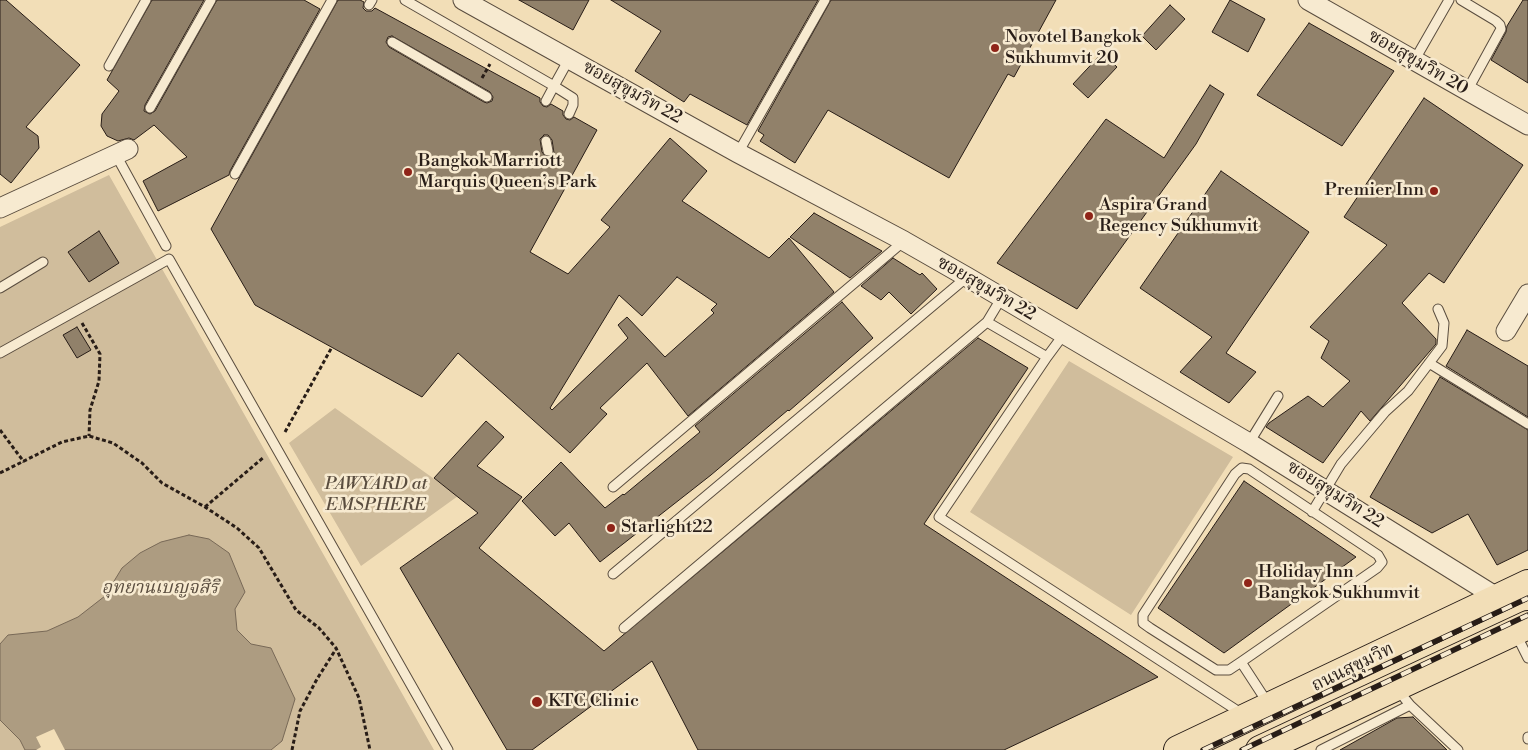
<!DOCTYPE html>
<html>
<head>
<meta charset="utf-8">
<style>
	body { margin:0 }
	canvas { display:block; background:#f2deb7 }
</style>
</head>
<body>
<canvas width="1528" height="750"></canvas>
<script>
const ctx = document.querySelector('canvas').getContext('2d');
ctx.lineJoin = 'round';
function paint(path, color) { ctx.fillStyle = color; ctx.fill(path, 'evenodd'); }
const toPath = rows => new Path2D(rows.map(r => 'M' + r).join(''));
function strokePath(path, color, width, dash) { ctx.strokeStyle = color; ctx.lineWidth = width; ctx.lineCap = dash ? 'butt' : 'round'; ctx.setLineDash(dash || []); ctx.stroke(path); }
function drawText(font, color, halo, rows, align = 'center') {
  ctx.font = font + ' "Libre Bodoni","Noto Serif Thai",serif'; ctx.lineWidth = 5; ctx.setLineDash([]); ctx.textBaseline = 'middle'; ctx.strokeStyle = halo; ctx.fillStyle = color; for (const [text, x, y, turn = 0] of rows) {
    ctx.save(); ctx.translate(x, y); ctx.rotate((+turn || 0) * Math.PI / 180); ctx.textAlign = isNaN(turn) ? turn : align; if (halo) ctx.strokeText(text, 0, 0); ctx.fillText(text, 0, 0); ctx.restore();
  }
}
paint(toPath([
	[109,175,434,750,0,750,0,227],
	[1069,361,1233,457,1131,615,970,512],
	[335,408,458,496,361,566,289,443]
]), '#d0bd9c');
const water = toPath([
	[189,535,209,539,229,553,245,592,235,609,237,630,251,644,271,648,295,699,282,741,271,750,25,750,20,740,0,720,0,644,8,635,47,631,78,617,105,596,122,568,140,553,161,542,189,535]
]);
paint(water, '#ad9c81');
strokePath(water, '#786957', 1);
paint(toPath([
	[54,729,65,750,36,750,41,747,36,737]
]), '#f2deb7');
const building = toPath([
	[0,0,6,0,80,65,26,127,38,136,39,148,11,183,0,174,0,0],
	[152,0,204,0,145,105,144,111,150,114,155,111,217,0,304,0,320,9,230,171,229,175,158,211,143,181,187,157,154,125,134,140,129,138,118,141,107,136,101,126,102,114,119,91,107,80,152,0],
	[338,0,360,0,364,2,363,8,366,11,372,11,375,8,540,98,540,102,543,106,547,107,551,104,563,111,563,115,566,119,570,120,574,117,597,130,530,252,568,274,610,227,601,220,670,138,707,171,682,201,769,258,789,238,834,292,688,416,647,363,600,408,607,414,570,453,458,353,422,397,255,305,211,229,338,0],
	[392,36,490,92,493,97,492,101,487,103,484,102,389,47,386,42,388,37,392,36],
	[544,135,548,135,552,140,554,153,550,157,546,157,542,152,540,139,544,135],
	[677,277,717,304,711,310,714,313,665,357,627,317,618,325,628,338,552,410,550,408,619,295,642,316,677,277],
	[519,0,589,0,573,30,519,0],
	[611,0,818,0,747,125,690,94,684,102,635,71,661,31,611,0],
	[831,0,1056,0,1014,77,1008,74,949,178,828,110,795,163,760,141,764,135,758,131,831,0],
	[1230,0,1265,19,1248,52,1212,32,1230,0],
	[1523,0,1528,0,1528,83,1491,60,1506,32,1507,26,1523,0],
	[1170,5,1185,19,1156,50,1142,36,1170,5],
	[1309,23,1394,71,1342,146,1257,95,1309,23],
	[1102,53,1117,67,1088,98,1073,84,1102,53],
	[1210,85,1224,94,1196,144,1077,309,997,263,1106,119,1164,158,1210,85],
	[1424,98,1523,165,1444,283,1429,273,1402,303,1436,339,1436,344,1370,421,1361,411,1323,463,1266,427,1269,423,1308,396,1323,407,1350,381,1321,358,1329,341,1310,327,1387,245,1344,217,1424,98],
	[1221,171,1309,232,1226,353,1256,372,1229,403,1180,372,1212,337,1140,288,1221,171],
	[814,213,882,251,850,278,790,237,814,213],
	[99,231,119,263,89,282,68,252,99,231],
	[893,258,920,275,922,273,937,289,911,314,889,292,881,300,861,286,893,258],
	[842,302,873,338,789,411,788,410,711,475,600,562,569,523,555,536,522,501,561,462,605,508,623,494,624,495,700,432,695,426,842,302],
	[77,327,91,350,77,358,63,335,77,327],
	[1467,330,1528,366,1528,417,1446,366,1467,330],
	[978,338,1028,368,924,524,1158,677,1004,750,698,750,652,661,532,750,507,750,400,568,478,513,434,478,486,421,504,437,477,466,522,497,479,548,604,651,978,338],
	[1440,377,1528,430,1528,550,1497,565,1468,514,1432,533,1370,497,1440,377],
	[1244,481,1356,557,1224,653,1158,608,1244,481],
	[1413,717,1447,750,1340,750,1397,718,1413,717]
]);
paint(building, '#91816a');
strokePath(building, '#281d17', 1);
const service = toPath([
	[405,0,554,86,569,59],
	[1461,0,1496,21,1500,25,1501,29,1467,91],
	[369,5,372,0],
	[392,42,487,97],
	[1414,61,1449,0],
	[109,66,146,0],
	[546,101,554,86,573,98,573,105,569,114],
	[150,108,211,0],
	[546,141,548,151],
	[738,153,825,0],
	[116,155,166,246],
	[235,174,332,0],
	[0,288,43,262],
	[987,322,1002,297],
	[0,353,169,259,448,750],
	[1047,357,1064,334],
	[1429,363,1528,424],
	[1249,443,1278,396],
	[1242,468,1249,469,1378,555,1382,562,1377,568,1241,662,1229,670,1216,670,1150,628,1143,623,1143,615,1235,474,1242,468],
	[613,487,904,241],
	[1312,512,1341,464,1385,412,1408,391,1442,346,1444,323,1438,309],
	[613,574,967,277],
	[624,628,987,322,1047,357,939,517,1244,715],
	[1516,634,1528,658],
	[1241,662,1269,705],
	[1397,689,1410,705,1458,750],
	[1528,737,1528,739],
	[1321,750,1410,705]
]);
const minor = toPath([
	[463,0,738,153,904,241,967,277,1249,443,1498,598],
	[1308,0,1528,125],
	[0,208,128,149],
	[1506,331,1528,294]
]);
const primary = toPath([
	[1178,750,1528,584],
	[1260,750,1528,625]
]);
strokePath(service, '#5a4d3f', 11);
strokePath(minor, '#5a4d3f', 21);
strokePath(primary, '#281d17', 30);
strokePath(toPath([
	[482,78,490,64],
	[82,323,100,354,99,381,90,410,89,436],
	[0,430,24,462],
	[285,432,332,347],
	[0,473,62,442,89,436,113,443,142,463,162,483,205,507,237,528,259,548,296,610,319,628,336,648,359,698,370,750],
	[205,507,264,457],
	[292,750,300,711,317,679,336,649]
]), '#281d17', 3, [4, 2.5]);
strokePath(service, '#f7ead0', 9);
strokePath(minor, '#f7ead0', 19);
strokePath(primary, '#f2deb7', 28);
const rail = toPath([
	[1203,750,1528,598],
	[1242,750,1528,615]
]);
strokePath(rail, '#281d17', 5.5);
strokePath(rail, '#f7ead0', 4, [11]);
for (const [x, y, r, color] of [
	[995,48,5,"#8f2418"],
	[408,172,5,"#8f2418"],
	[1434,191,5,"#8f2418"],
	[1089,216,5,"#8f2418"],
	[611,528,5,"#8f2418"],
	[1248,583,5,"#8f2418"],
	[537,702,6,"#8f2418"]
]) { const dot = new Path2D(); dot.arc(x, y, r, 0, 2 * Math.PI); ctx.fillStyle = color; ctx.fill(dot); strokePath(dot, '#f7ead0', 2); }
drawText('18px', '#281d17', '#f7ead0', [
	["Novotel Bangkok",1005,38],
	["Sukhumvit 20",1005,59],
	["Bangkok Marriott",418,162],
	["Marquis Queen’s Park",418,183],
	["Premier Inn",1424,191,"right"],
	["Aspira Grand",1099,206],
	["Regency Sukhumvit",1099,227],
	["Starlight22",621,528],
	["Holiday Inn",1258,573],
	["Bangkok Sukhumvit",1258,594],
	["KTC Clinic",548,702]
], 'left');
drawText('18px', '#281d17', '#f7ead0', [
	["ซอยสุขุมวิท 20",1418,63,30],
	["ซอยสุขุมวิท 22",632,93,29],
	["ซอยสุขุมวิท 22",986,289,30],
	["ซอยสุขุมวิท 22",1335,495,32],
	["ถนนสุขุมวิท",1353,668,-26]
]);
drawText('italic 18px', '#5a4d3f', '#f7ead0', [
	["PAWYARD at",376,485],
	["EMSPHERE",376,506],
	["อุทยานเบญจสิริ",160,589]
]);
</script>
</body>
</html>
